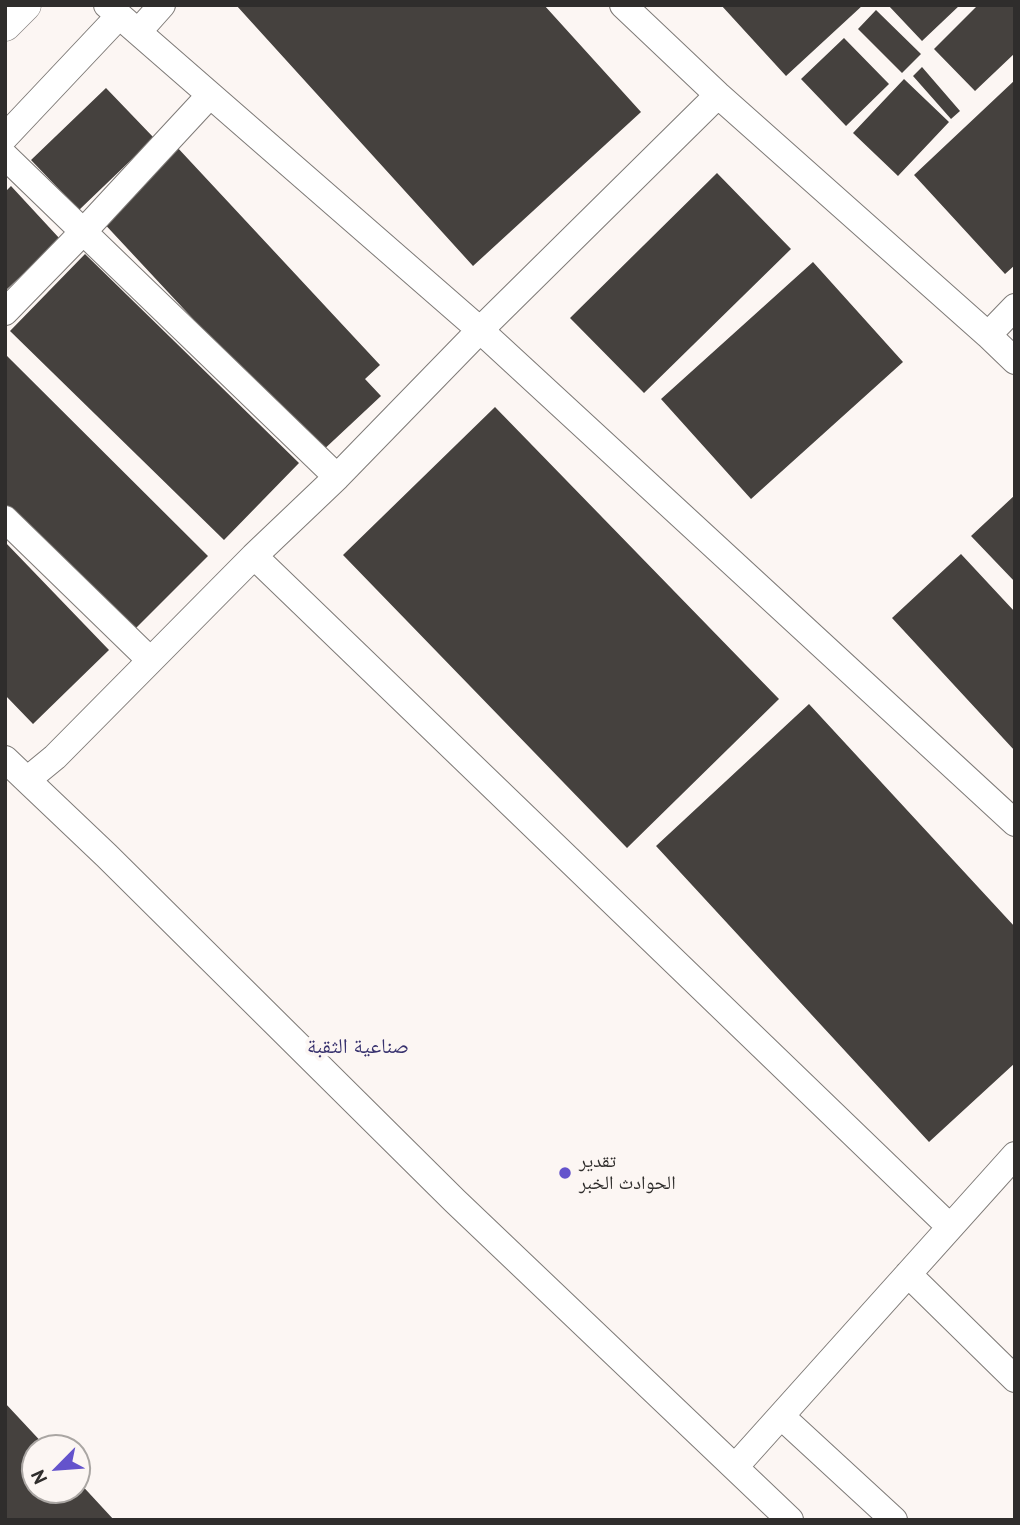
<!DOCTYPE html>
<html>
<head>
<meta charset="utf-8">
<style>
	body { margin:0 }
	#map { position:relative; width:1020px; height:1525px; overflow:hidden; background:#fcf6f3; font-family:"PT Sans",sans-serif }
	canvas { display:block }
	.frame { position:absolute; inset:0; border:7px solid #2f2d2c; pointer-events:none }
	.north { position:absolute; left:21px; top:1434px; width:70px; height:70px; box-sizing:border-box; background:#fcf6f3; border:2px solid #aaa6a3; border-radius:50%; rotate:245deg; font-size:19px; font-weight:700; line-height:28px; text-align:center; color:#2f2d2c }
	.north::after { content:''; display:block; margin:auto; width:24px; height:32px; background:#6453cc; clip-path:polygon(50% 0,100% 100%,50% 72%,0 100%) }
</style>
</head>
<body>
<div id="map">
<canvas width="1020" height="1525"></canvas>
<div class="frame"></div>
<div class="north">N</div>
</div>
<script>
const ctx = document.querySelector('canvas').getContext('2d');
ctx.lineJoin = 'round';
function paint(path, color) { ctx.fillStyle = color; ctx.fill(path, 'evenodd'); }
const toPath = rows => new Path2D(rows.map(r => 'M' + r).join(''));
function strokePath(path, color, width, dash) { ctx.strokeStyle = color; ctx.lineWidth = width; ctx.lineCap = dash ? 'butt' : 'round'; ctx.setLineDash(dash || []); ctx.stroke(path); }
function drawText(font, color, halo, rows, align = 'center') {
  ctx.font = font + ' "PT Sans","Noto Naskh Arabic",sans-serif'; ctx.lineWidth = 7; ctx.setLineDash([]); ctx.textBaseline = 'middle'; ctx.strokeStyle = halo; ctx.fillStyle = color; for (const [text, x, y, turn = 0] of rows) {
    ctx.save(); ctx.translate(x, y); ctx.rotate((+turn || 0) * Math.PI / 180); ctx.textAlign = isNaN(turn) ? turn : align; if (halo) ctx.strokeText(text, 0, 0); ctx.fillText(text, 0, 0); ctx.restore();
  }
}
paint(toPath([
	[236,5,544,5,641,112,473,266],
	[721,5,863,5,786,76],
	[888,5,960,5,922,41],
	[978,5,1015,5,1015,53,975,91,934,49],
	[876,10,921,54,902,73,858,29],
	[844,38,889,84,846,126,801,79],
	[922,67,960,111,951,119,913,76],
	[904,79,949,122,898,176,853,133],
	[1015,80,1015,265,1005,274,914,175],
	[106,88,154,138,79,210,31,160],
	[176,146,380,365,365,379,381,396,319,454,99,218],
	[717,173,791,249,644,393,570,318],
	[11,186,60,239,5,291,5,192],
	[85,254,299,463,224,540,10,331],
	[813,262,903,362,751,499,661,399],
	[5,354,208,556,133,631,5,504],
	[495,407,779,699,627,848,343,555],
	[1015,495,1015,582,971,536],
	[5,542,109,650,33,724,5,695],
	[961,554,1015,612,1015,751,892,618],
	[809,704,1015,927,1015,1063,929,1142,656,846],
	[5,1403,47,1448,35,1448,35,1490,77,1490,77,1480,114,1520,5,1520]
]), '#45413e');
const minor = toPath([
	[623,5,718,95,988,335,1015,361],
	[138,32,162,5],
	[718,95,480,330,1015,823],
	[5,137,119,16],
	[5,156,337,477],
	[5,312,83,232,210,95],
	[988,335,1015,307],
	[5,519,150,660],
	[254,556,950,1227],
	[5,759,27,780,55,757,254,556,337,477,480,330,107,5],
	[27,780,107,856,455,1201,790,1520],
	[908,1274,1015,1379],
	[781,1416,894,1520],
	[735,1467,1015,1155]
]);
const major = toPath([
	[5,25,25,5]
]);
strokePath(minor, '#7e7a77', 28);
strokePath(major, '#7e7a77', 33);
strokePath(minor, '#fff', 26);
strokePath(major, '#fff', 32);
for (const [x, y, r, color] of [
	[565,1173,7,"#6453cc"]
]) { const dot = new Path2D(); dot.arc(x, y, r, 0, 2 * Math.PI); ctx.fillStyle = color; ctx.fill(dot); strokePath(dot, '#fcf6f3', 2.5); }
drawText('19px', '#2f2d2c', '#fcf6f3', [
	["تقدير",579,1162],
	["الحوادث الخبر",579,1184]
], 'left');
drawText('21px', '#38326e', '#fcf6f3', [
	["صناعية الثقبة",358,1047]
]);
</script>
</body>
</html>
